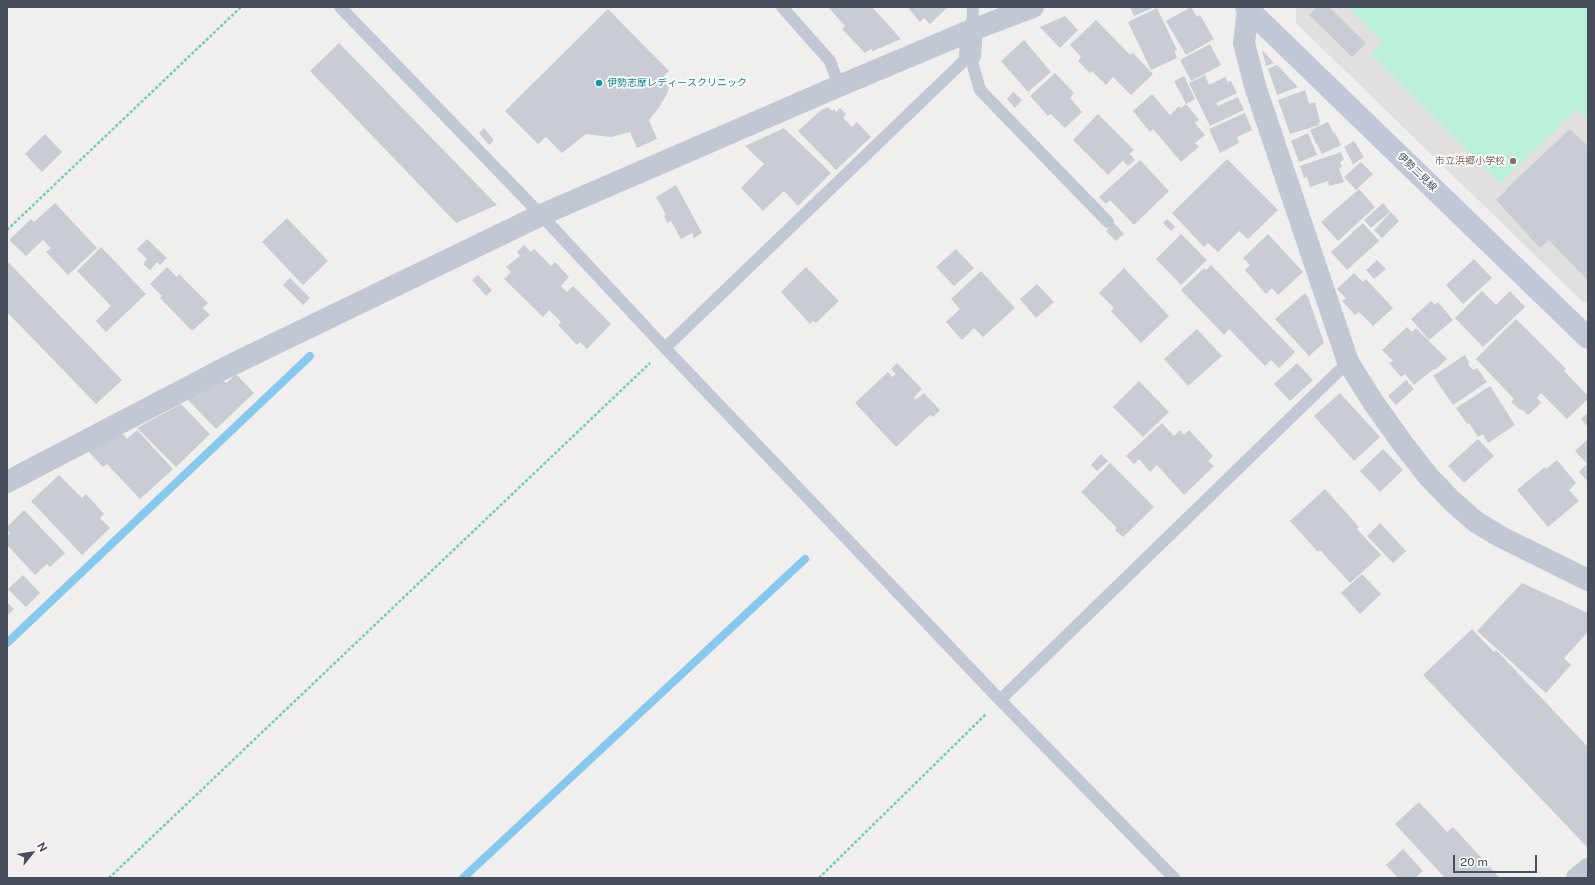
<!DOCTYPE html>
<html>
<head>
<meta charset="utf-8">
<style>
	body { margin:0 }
	#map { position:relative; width:1595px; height:885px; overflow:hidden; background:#f1eeee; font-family:"Public Sans",sans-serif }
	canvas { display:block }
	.frame { position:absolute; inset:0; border:8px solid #464e5c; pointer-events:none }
	.north { position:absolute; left:12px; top:833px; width:40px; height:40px; -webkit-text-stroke:3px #fff; paint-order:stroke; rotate:60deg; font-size:11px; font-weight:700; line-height:16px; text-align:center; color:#464e5c }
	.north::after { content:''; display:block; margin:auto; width:14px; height:18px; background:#464e5c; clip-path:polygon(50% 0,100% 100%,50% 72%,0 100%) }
	.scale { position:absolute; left:1453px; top:855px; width:84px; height:18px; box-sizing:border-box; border:2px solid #464e5c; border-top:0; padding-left:5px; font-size:12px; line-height:14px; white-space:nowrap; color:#464e5c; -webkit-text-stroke:3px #fff; paint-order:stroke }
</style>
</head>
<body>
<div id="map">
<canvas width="1595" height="885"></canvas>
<div class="frame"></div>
<div class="north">N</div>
<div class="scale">20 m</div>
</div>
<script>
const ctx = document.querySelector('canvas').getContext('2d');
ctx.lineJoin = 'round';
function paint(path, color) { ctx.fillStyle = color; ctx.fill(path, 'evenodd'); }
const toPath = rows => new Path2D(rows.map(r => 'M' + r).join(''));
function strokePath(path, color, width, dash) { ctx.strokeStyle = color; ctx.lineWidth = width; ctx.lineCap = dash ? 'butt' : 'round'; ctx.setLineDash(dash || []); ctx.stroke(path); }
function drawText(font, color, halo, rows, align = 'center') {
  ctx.font = font + ' "Public Sans","Noto Sans JP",sans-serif'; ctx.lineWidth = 3.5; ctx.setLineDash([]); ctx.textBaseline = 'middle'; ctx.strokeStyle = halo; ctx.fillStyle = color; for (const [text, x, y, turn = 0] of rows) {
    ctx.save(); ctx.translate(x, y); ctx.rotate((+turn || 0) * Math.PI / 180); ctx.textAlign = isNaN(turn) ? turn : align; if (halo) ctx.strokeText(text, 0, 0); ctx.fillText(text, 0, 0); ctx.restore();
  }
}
paint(toPath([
	[1296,7,1588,7,1588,300,1584,303,1296,23]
]), '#e2dfe0');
paint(toPath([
	[1348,7,1588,7,1588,120,1577,109,1500,183,1371,54,1382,42]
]), '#baf0d8');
strokePath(toPath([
	[7,643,310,356],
	[463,878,805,559]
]), '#86c8ee', 8);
paint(toPath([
	[828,7,872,7,901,39,873,51,871,49,865,53,842,29,845,26],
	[911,7,948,7,930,24,924,18,920,22,909,9],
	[1130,7,1155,7,1134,16],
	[1191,7,1197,17,1200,15,1214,39,1186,55,1166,21],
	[1317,7,1329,7,1366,43,1352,57,1309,15],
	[1157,8,1177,50,1174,51,1177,58,1151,70,1128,22],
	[608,9,669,71,661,79,669,87,667,94,658,109,649,120,657,139,637,148,630,132,611,137,586,134,562,153,546,137,538,144,505,111],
	[1065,16,1078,30,1060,48,1040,27],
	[1096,20,1130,55,1133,53,1153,74,1131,95,1113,77,1106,85,1092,71,1090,73,1078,61,1081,57,1070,45],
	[1024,40,1051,72,1028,92,1001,61],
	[339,43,497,205,456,223,310,71],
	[1210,44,1221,65,1191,81,1180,60],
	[1262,50,1274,63,1266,66],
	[1277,65,1298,87,1277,95,1268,69],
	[1055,73,1074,93,1070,98,1082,112,1065,128,1051,114,1048,116,1030,96],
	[1205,75,1209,85,1225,77,1228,82,1231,81,1237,93,1216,103,1218,106,1238,97,1244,110,1210,126,1189,83],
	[1184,76,1195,99,1186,104,1174,81],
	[1305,90,1309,104,1315,102,1320,122,1318,123,1319,125,1290,134,1278,100],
	[1013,92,1022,100,1015,108,1007,99],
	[1152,94,1170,115,1179,106,1181,108,1186,104,1199,120,1195,123,1205,135,1195,143,1199,147,1181,162,1153,129,1150,132,1133,111],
	[828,107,832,111,834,109,836,112,840,108,846,114,843,118,852,127,857,122,871,137,836,170,798,131,821,110],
	[1245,113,1252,130,1237,137,1239,143,1220,153,1209,129],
	[1098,114,1134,150,1108,175,1073,140],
	[1328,122,1334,134,1335,133,1341,145,1322,154,1317,144,1316,144,1310,130],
	[484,128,494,140,489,145,479,133],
	[784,128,831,173,798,206,784,191,763,211,741,188,764,164,745,146],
	[1570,129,1588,146,1588,281,1549,240,1540,248,1496,200,1507,190,1506,189],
	[1308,133,1317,155,1299,162,1291,141],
	[45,134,62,152,42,172,25,154],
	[1354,141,1364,157,1353,164,1344,147],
	[1341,152,1344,160,1340,162,1342,167,1339,168,1344,182,1329,186,1328,181,1310,187,1307,177,1304,178,1300,166],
	[1130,154,1135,160,1128,166,1123,161],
	[1227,159,1278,210,1248,239,1239,231,1218,252,1208,243,1204,247,1172,213],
	[1140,160,1169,191,1134,225,1110,200,1106,204,1099,197],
	[1361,162,1373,174,1356,190,1344,177],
	[676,185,702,233,694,238,692,233,681,239,671,221,667,223,664,216,666,215,656,197],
	[1359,189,1375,207,1338,241,1321,222],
	[55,203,97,248,68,275,46,252,51,248,43,240,26,256,9,240,31,219,34,222],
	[1383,203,1390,212,1371,228,1364,220],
	[1391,212,1399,221,1382,238,1374,230],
	[287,218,328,261,303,285,262,242],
	[1167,219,1175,227,1171,231,1163,223],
	[1114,223,1124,234,1116,241,1106,231],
	[1363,223,1379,241,1347,270,1331,252],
	[1181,234,1207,260,1181,285,1156,259],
	[1268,234,1303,272,1278,295,1272,288,1266,294,1245,270,1250,265,1243,258],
	[147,239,167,258,160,265,157,262,150,270,143,264,147,259,137,249],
	[524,245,531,252,534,249,551,266,555,262,569,277,561,286,567,292,573,286,611,324,587,349,580,342,577,345,558,325,561,322,549,310,543,317,504,279,511,272,506,267,520,256,517,252],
	[101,247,146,294,106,332,96,321,111,306,77,271],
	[956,249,974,268,954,286,936,267],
	[1474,259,1492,278,1463,304,1446,285],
	[1377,260,1386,269,1374,279,1366,270],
	[7,261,122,380,96,404,7,312],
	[1211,265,1295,352,1279,368,1271,360,1265,366,1229,329,1224,335,1181,290,1204,268,1206,270],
	[167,267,177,277,179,274,208,303,203,308,210,315,192,331,160,298,162,296,150,284],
	[806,267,839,301,816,323,813,321,810,324,781,292],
	[1124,268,1169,316,1141,343,1111,311,1114,308,1099,293],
	[981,271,1015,308,983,337,974,328,962,340,946,322,960,309,951,299],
	[1354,273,1363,282,1366,279,1393,308,1373,326,1359,312,1355,315,1342,301,1346,298,1337,289],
	[478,275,492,290,486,296,472,280],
	[290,278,310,298,303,305,283,285],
	[1037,284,1054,302,1036,318,1020,299],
	[1482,291,1496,305,1510,291,1525,307,1483,347,1455,318],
	[1305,293,1308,297,1324,343,1309,356,1275,319],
	[1431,301,1435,305,1438,302,1453,320,1429,340,1411,319],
	[1516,319,1566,369,1564,371,1588,396,1588,399,1567,419,1541,393,1537,398,1541,403,1528,415,1521,409,1520,410,1511,402,1514,399,1476,359],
	[1407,327,1412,332,1416,328,1447,359,1435,370,1434,369,1414,385,1405,374,1401,377,1389,363,1393,361,1382,350],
	[1197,329,1222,356,1188,386,1164,359],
	[1465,355,1469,363,1468,364,1473,370,1477,368,1487,382,1453,405,1433,376],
	[897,363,922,389,914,397,916,400,924,393,940,410,933,417,930,415,896,447,855,403,888,372,892,377,896,374,891,369],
	[1297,363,1313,380,1290,401,1274,384],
	[236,374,254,393,216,429,185,397,217,385,222,379,226,383],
	[1406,380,1414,389,1396,405,1388,396],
	[1139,381,1169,412,1143,437,1113,407],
	[1490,386,1515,425,1488,443,1483,434,1478,437,1469,423,1467,424,1456,408],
	[1340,393,1380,437,1354,461,1314,416],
	[181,404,210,434,176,467,137,428],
	[1588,412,1588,427,1581,419],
	[1162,423,1174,436,1180,430,1184,435,1189,430,1213,456,1208,461,1214,466,1184,495,1157,465,1150,472,1139,459,1134,464,1126,456],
	[137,430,173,469,140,499,107,464,103,467,88,451,122,433,127,439],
	[1478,439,1494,456,1464,483,1448,466],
	[1588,439,1588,482,1579,472,1587,464,1575,451],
	[1383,449,1403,470,1380,492,1360,471],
	[1101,454,1108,461,1097,471,1091,465],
	[1557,460,1576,483,1569,490,1579,501,1548,527,1517,490,1545,467,1546,469],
	[1110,463,1154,507,1123,537,1115,530,1117,528,1081,492],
	[59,475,82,498,86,494,104,514,100,518,110,528,82,555,31,501],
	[1325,489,1359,527,1357,529,1381,555,1350,583,1320,550,1318,552,1290,521],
	[24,510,65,553,50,567,47,564,35,575,7,545,7,536,10,533,7,530,7,527],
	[1380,523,1406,551,1393,563,1367,536],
	[1362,574,1381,594,1360,614,1341,593],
	[23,575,40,593,26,607,8,589],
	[1522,583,1588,613,1588,632,1564,658,1571,665,1546,693,1477,631],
	[7,602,14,609,7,616],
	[1472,629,1494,652,1496,650,1588,747,1588,848,1423,675],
	[1419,802,1447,832,1453,827,1500,878,1445,878,1395,824],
	[1403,849,1423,871,1415,878,1398,878,1386,865]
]), '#caccd4');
strokePath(toPath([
	[7,230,241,7],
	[109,878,650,363],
	[819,878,986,714]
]), '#71cfb0', 2.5, [3, 2]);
strokePath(toPath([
	[340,7,541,215,665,348,1000,700,1174,878],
	[782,7,830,61,839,86],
	[972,30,973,7],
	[665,348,970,55,980,90,1108,222],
	[1000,700,1348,362]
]), '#c1c8d4', 12);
strokePath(toPath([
	[1251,7,1248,9,1244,43,1255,86,1348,362,1373,402,1403,444,1428,476,1451,500,1476,522,1501,537,1588,580],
	[970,55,972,30],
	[7,482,229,366,541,215,839,86,972,30,1033,7],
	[1577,878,1588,869]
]), '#c1c8d4', 22);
strokePath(toPath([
	[1246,7,1588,338]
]), '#c0c7d8', 22);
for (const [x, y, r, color] of [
	[599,83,4,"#0f9aa8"],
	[1513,161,4,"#8d6e63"]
]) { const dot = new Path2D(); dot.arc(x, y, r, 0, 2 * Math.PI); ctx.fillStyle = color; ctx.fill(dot); strokePath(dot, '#fff', 1.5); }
drawText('10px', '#0d838f', '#fff', [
	["伊勢志摩レディースクリニック",607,83]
], 'left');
drawText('10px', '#785e54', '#fff', [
	["市立浜郷小学校",1505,161]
], 'right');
drawText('10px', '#464e5c', '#fff', [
	["伊勢二見線",1417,172,44]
]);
</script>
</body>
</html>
